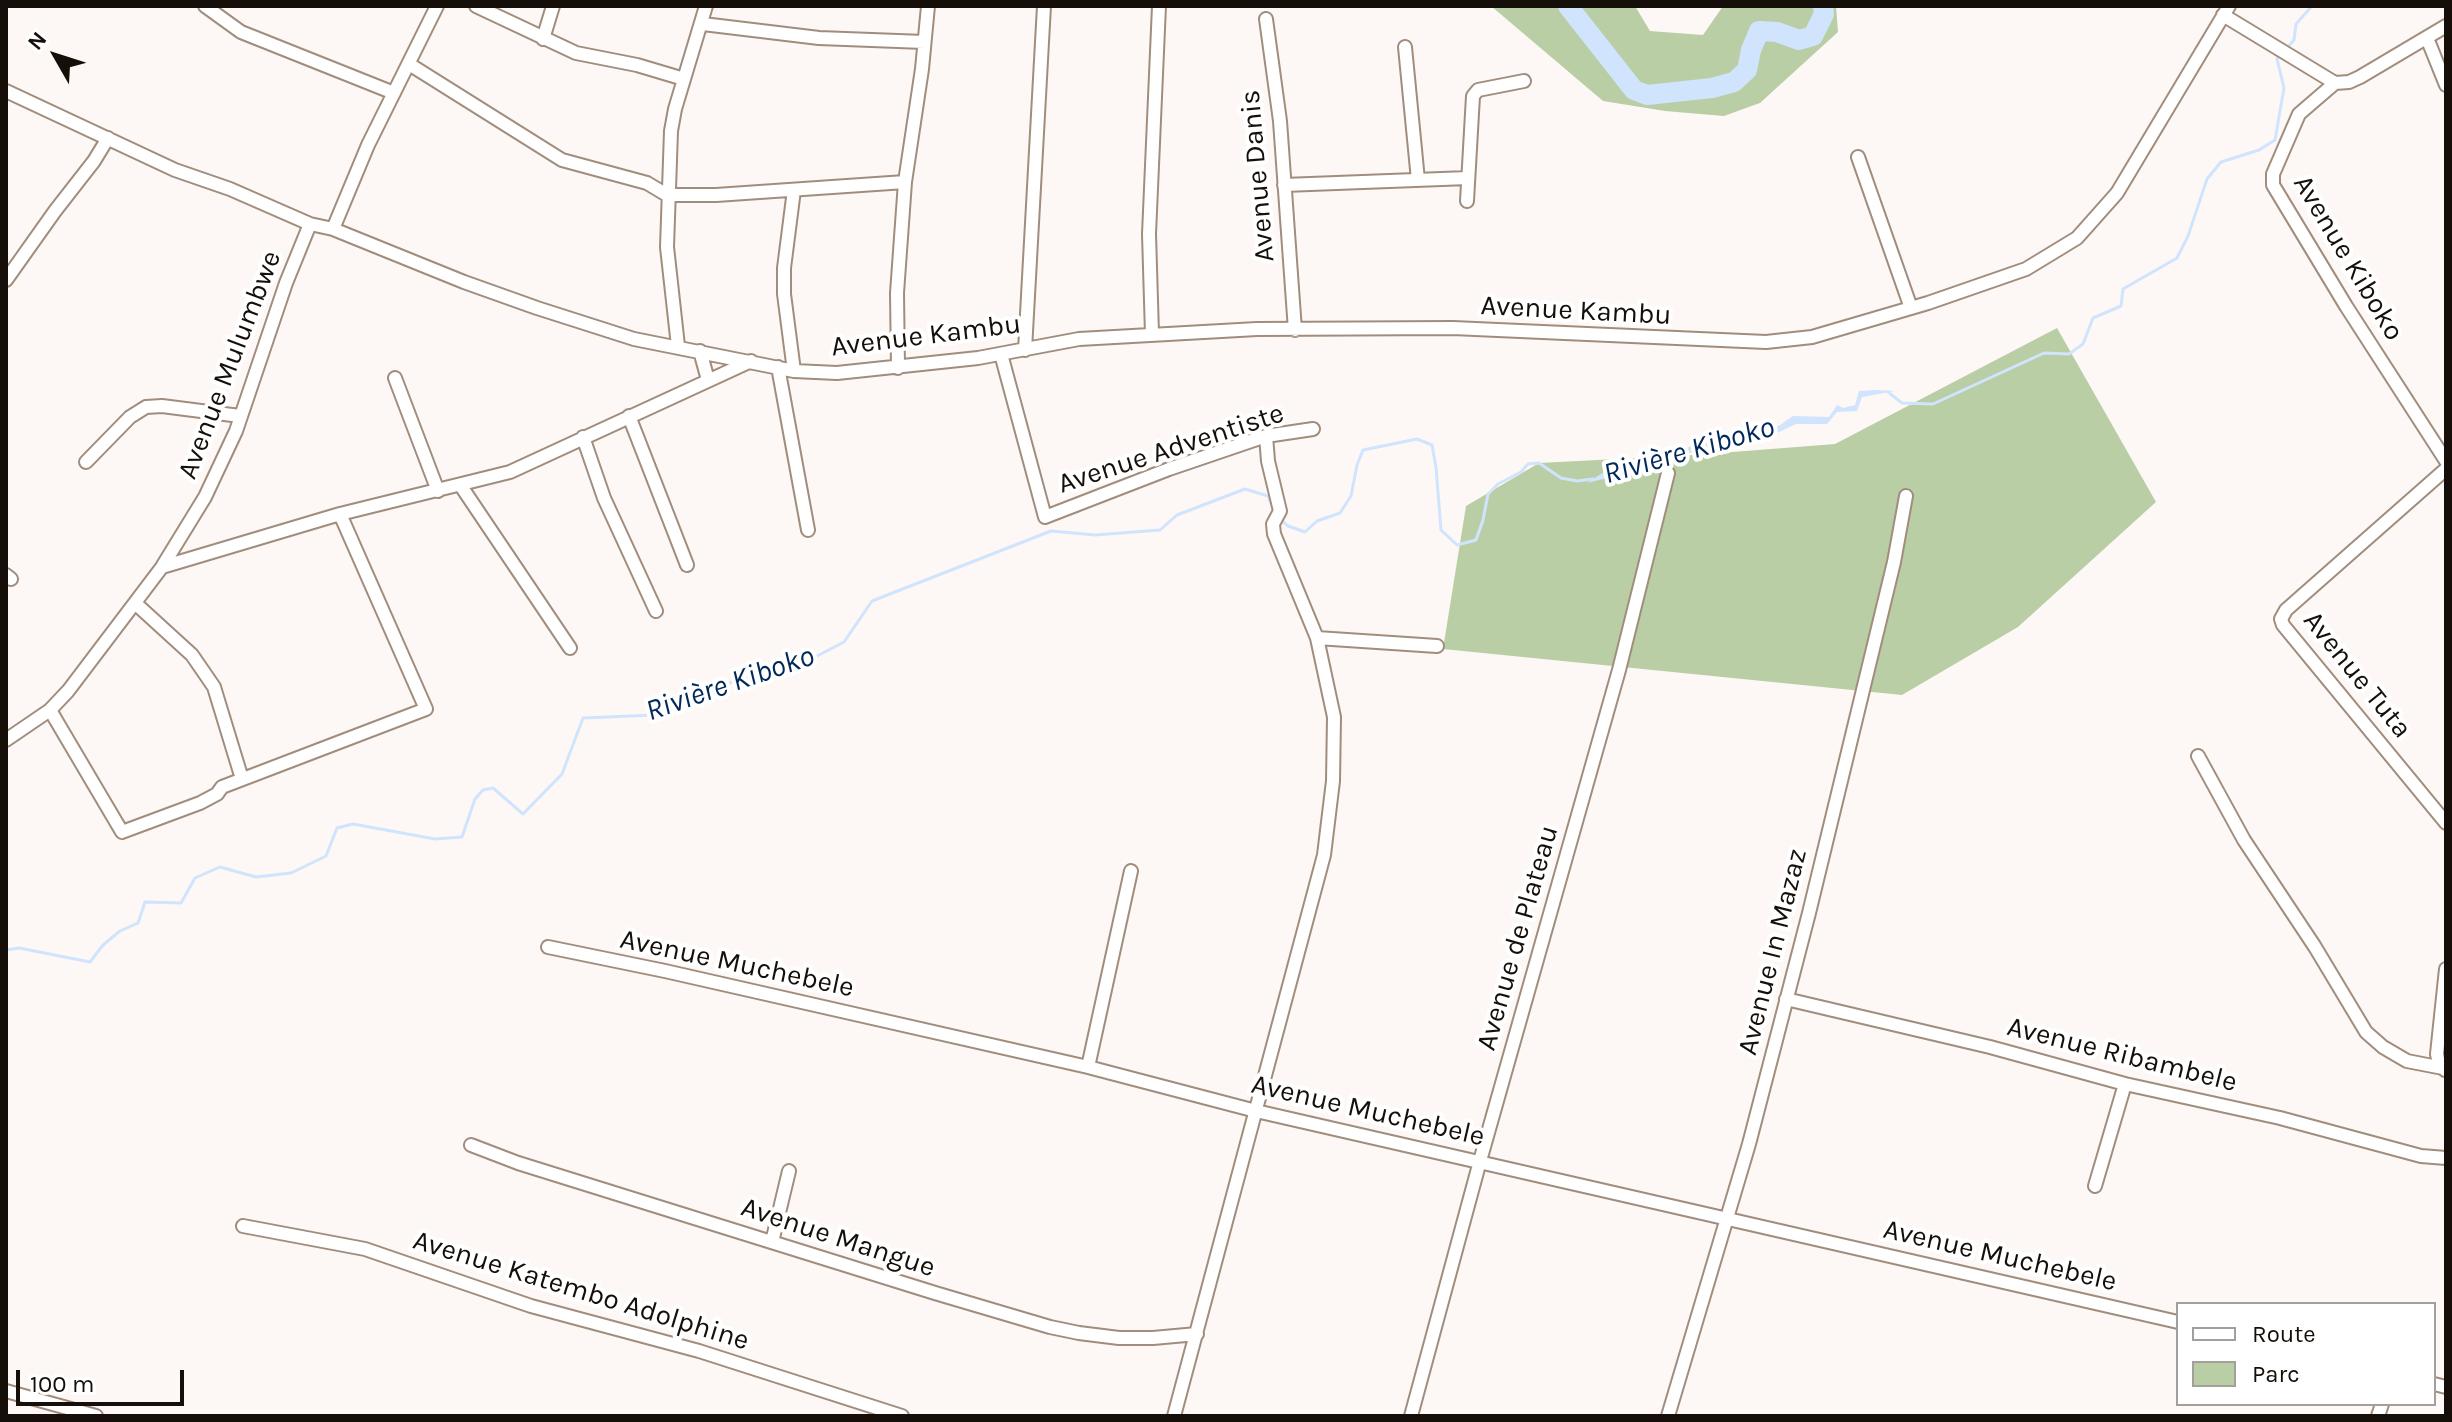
<!DOCTYPE html>
<html>
<head>
<meta charset="utf-8">
<style>
	body { margin:0 }
	#map { position:relative; width:2452px; height:1422px; overflow:hidden; background:#fdf8f5; font-family:Karla,sans-serif }
	canvas { display:block }
	.frame { position:absolute; inset:0; border:8px solid #160f09; pointer-events:none }
	.legend { position:absolute; left:2176px; top:1302px; width:260px; height:104px; box-sizing:border-box; background:#fff; border:2px solid #a29f9d; margin:0; padding:10px 14px; list-style:none; font-size:24px; color:#160f09 }
	.legend li { display:flex; align-items:center; gap:16px; height:40px }
	.legend b { width:40px; border:2px solid #a29f9d }
	.north { position:absolute; left:16px; top:16px; width:80px; height:80px; -webkit-text-stroke:6px #fff; paint-order:stroke; rotate:309deg; font-size:22px; font-weight:700; line-height:32px; text-align:center; color:#160f09 }
	.north::after { content:''; display:block; margin:auto; width:28px; height:36px; background:#160f09; clip-path:polygon(50% 0,100% 100%,50% 72%,0 100%) }
	.scale { position:absolute; left:16px; top:1370px; width:168px; height:36px; box-sizing:border-box; border:4px solid #160f09; border-top:0; padding-left:10px; font-size:24px; line-height:28px; white-space:nowrap; color:#160f09; -webkit-text-stroke:6px #fff; paint-order:stroke }
</style>
</head>
<body>
<div id="map">
<canvas width="2452" height="1422"></canvas>
<div class="frame"></div>
<ul class="legend">
<li><b style="height:10px;background:#fff"></b>Route</li>
<li><b style="height:22px;background:#bacea6"></b>Parc</li>
</ul>
<div class="north">N</div>
<div class="scale">100 m</div>
</div>
<script>
const ctx = document.querySelector('canvas').getContext('2d');
ctx.lineJoin = 'round';
function paint(path, color) { ctx.fillStyle = color; ctx.fill(path, 'evenodd'); }
const toPath = rows => new Path2D(rows.map(r => 'M' + r).join(''));
function strokePath(path, color, width, dash) { ctx.strokeStyle = color; ctx.lineWidth = width; ctx.lineCap = dash ? 'butt' : 'round'; ctx.setLineDash(dash || []); ctx.stroke(path); }
function drawText(font, color, halo, rows, align = 'center') {
  ctx.font = font + ' Karla,sans-serif'; ctx.lineWidth = 8; ctx.setLineDash([]); ctx.textBaseline = 'middle'; ctx.strokeStyle = halo; ctx.fillStyle = color; for (const [text, x, y, turn = 0] of rows) {
    ctx.save(); ctx.translate(x, y); ctx.rotate((+turn || 0) * Math.PI / 180); ctx.textAlign = isNaN(turn) ? turn : align; if (halo) ctx.strokeText(text, 0, 0); ctx.fillText(text, 0, 0); ctx.restore();
  }
}
paint(toPath([
	[1491,6,1635,6,1650,31,1703,35,1723,6,1836,6,1838,32,1760,103,1724,116,1665,111,1603,101],
	[2057,328,2156,502,2018,627,1902,695,1443,649,1466,506,1539,463,1694,455,1835,444]
]), '#bacea6');
paint(toPath([
	[1877,390,1895,391,1862,397,1857,411,1837,412,1827,424,1796,424,1773,435,1721,444,1666,460,1653,465,1651,471,1632,472,1587,483,1604,472,1619,472,1648,465,1654,460,1702,442,1715,442,1733,435,1751,435,1768,429,1780,425,1793,416,1829,417,1837,405,1843,408,1855,405,1859,391]
]), '#d0e4fe');
strokePath(toPath([
	[2286,49,2294,40,2296,24,2312,6],
	[1888,392,1902,403,1933,404,2044,353,2069,354,2083,344,2093,318,2121,306,2123,289,2177,258,2188,236,2207,179,2221,162,2259,150,2275,140,2284,88,2277,59,2280,55],
	[1281,520,1288,526,1305,532,1317,521,1340,513,1351,496,1357,465,1363,450,1417,439,1432,445,1436,467,1441,530,1457,545,1476,540,1483,520,1488,494,1498,484,1521,472,1528,464,1539,463,1561,478,1577,481,1593,479],
	[6,950,19,948,90,962,103,945,120,931,138,923,145,902,181,903,195,878,220,867,256,877,291,873,326,856,337,828,353,824,435,839,462,837,475,799,483,790,493,788,523,814,562,774,583,718,655,715,680,694,792,669,844,642,872,601,1051,531,1095,535,1160,530,1177,515,1245,489,1268,496,1274,511]
]), '#d0e4fe', 3);
strokePath(toPath([
	[1568,6,1634,90,1647,95,1712,88,1734,82,1747,70,1751,50,1759,31,1777,32,1799,40,1813,36,1824,14,1823,6]
]), '#d0e4fe', 20);
const minor = toPath([
	[205,6,241,32,394,93],
	[476,6,576,53,637,65,684,79],
	[2223,15,2335,83,2349,82,2360,77,2446,26],
	[1266,19,1280,121,1295,330],
	[703,24,819,38,924,42],
	[2427,38,2446,85],
	[543,39,553,6],
	[1405,47,1418,180],
	[409,64,562,160,647,183,667,195,716,195,905,182],
	[2335,83,2299,114,2273,174,2273,185,2346,306,2446,461],
	[6,91,175,170,230,189,310,224,333,229,464,282,537,308,634,339,794,371,837,373,978,358,1079,339,1257,329,1453,328,1766,342,1812,337,1928,303,2026,269,2077,238,2117,193,2229,6],
	[1858,157,1911,308],
	[1284,185,1468,178],
	[794,190,784,268,784,294,794,371],
	[1467,201,1473,96,1478,90,1524,81],
	[333,229,368,145,437,6],
	[6,280,55,211,94,161,108,138],
	[1152,334,1149,234,1159,6],
	[678,346,667,247,671,131,675,109,706,6],
	[1025,350,1044,6],
	[700,351,708,380],
	[1001,354,1045,517,1169,469,1266,436,1313,429],
	[778,367,808,530],
	[898,368,897,293,905,182,922,69,928,6],
	[395,378,438,491],
	[629,416,687,565],
	[583,437,604,498,656,611],
	[86,462,130,417,146,407,162,406,240,416],
	[2446,469,2286,610,2281,619,2283,625,2446,823],
	[461,486,570,648],
	[162,567,340,514,510,472,751,361],
	[6,575,11,579],
	[135,603,192,655,214,687,242,779],
	[1317,638,1437,646],
	[50,710,122,832,200,803,217,794,222,787,426,709,340,514],
	[6,740,50,710,68,691,162,567,205,497,236,431,286,283,310,224],
	[2198,756,2244,840,2315,947,2366,1032,2383,1047,2407,1061,2443,1068],
	[548,947,665,971,1088,1067,1256,1111,2178,1322],
	[1786,999,1990,1047,2125,1084,2280,1118,2421,1156,2446,1158],
	[1088,1067,1131,871],
	[2445,1070,2439,1064,2437,1054,2446,969],
	[471,1145,518,1163,935,1293,1050,1327,1079,1333,1119,1338,1153,1338,1197,1334],
	[2095,1186,2125,1084],
	[243,1226,365,1249,531,1306,699,1351,902,1416],
	[772,1242,789,1171],
	[2434,1384,2446,1387],
	[6,1391,96,1416],
	[1174,1416,1324,855,1333,781,1334,717,1317,638,1274,534,1273,524,1280,511,1268,461,1266,436],
	[1411,1416,1480,1161,1619,670,1668,473],
	[1668,1416,1749,1144,1809,913,1894,562,1906,496],
	[2378,1416,2382,1404]
]);
strokePath(minor, '#a18d7d', 16);
strokePath(minor, '#fff', 12);
drawText('28px', '#160f09', '#fff', [
	["Avenue Danis",1258,176,-95],
	["Avenue Kiboko",2348,258,59],
	["Avenue Kambu",1576,311,3],
	["Avenue Kambu",926,336,-7],
	["Avenue Mulumbwe",230,365,-69],
	["Avenue Adventiste",1171,449,-18],
	["Avenue Tuta",2357,675,51],
	["Avenue de Plateau",1518,938,-74],
	["Avenue In Mazaz",1773,952,-76],
	["Avenue Muchebele",737,964,12],
	["Avenue Ribambele",2122,1055,14],
	["Avenue Muchebele",1368,1111,13],
	["Avenue Mangue",838,1238,18],
	["Avenue Muchebele",2000,1256,13],
	["Avenue Katembo Adolphine",581,1291,17]
]);
drawText('italic 30px', '#00295a', '#fff', [
	["Rivière Kiboko",1689,451,-16],
	["Rivière Kiboko",730,684,-19]
]);
</script>
</body>
</html>
